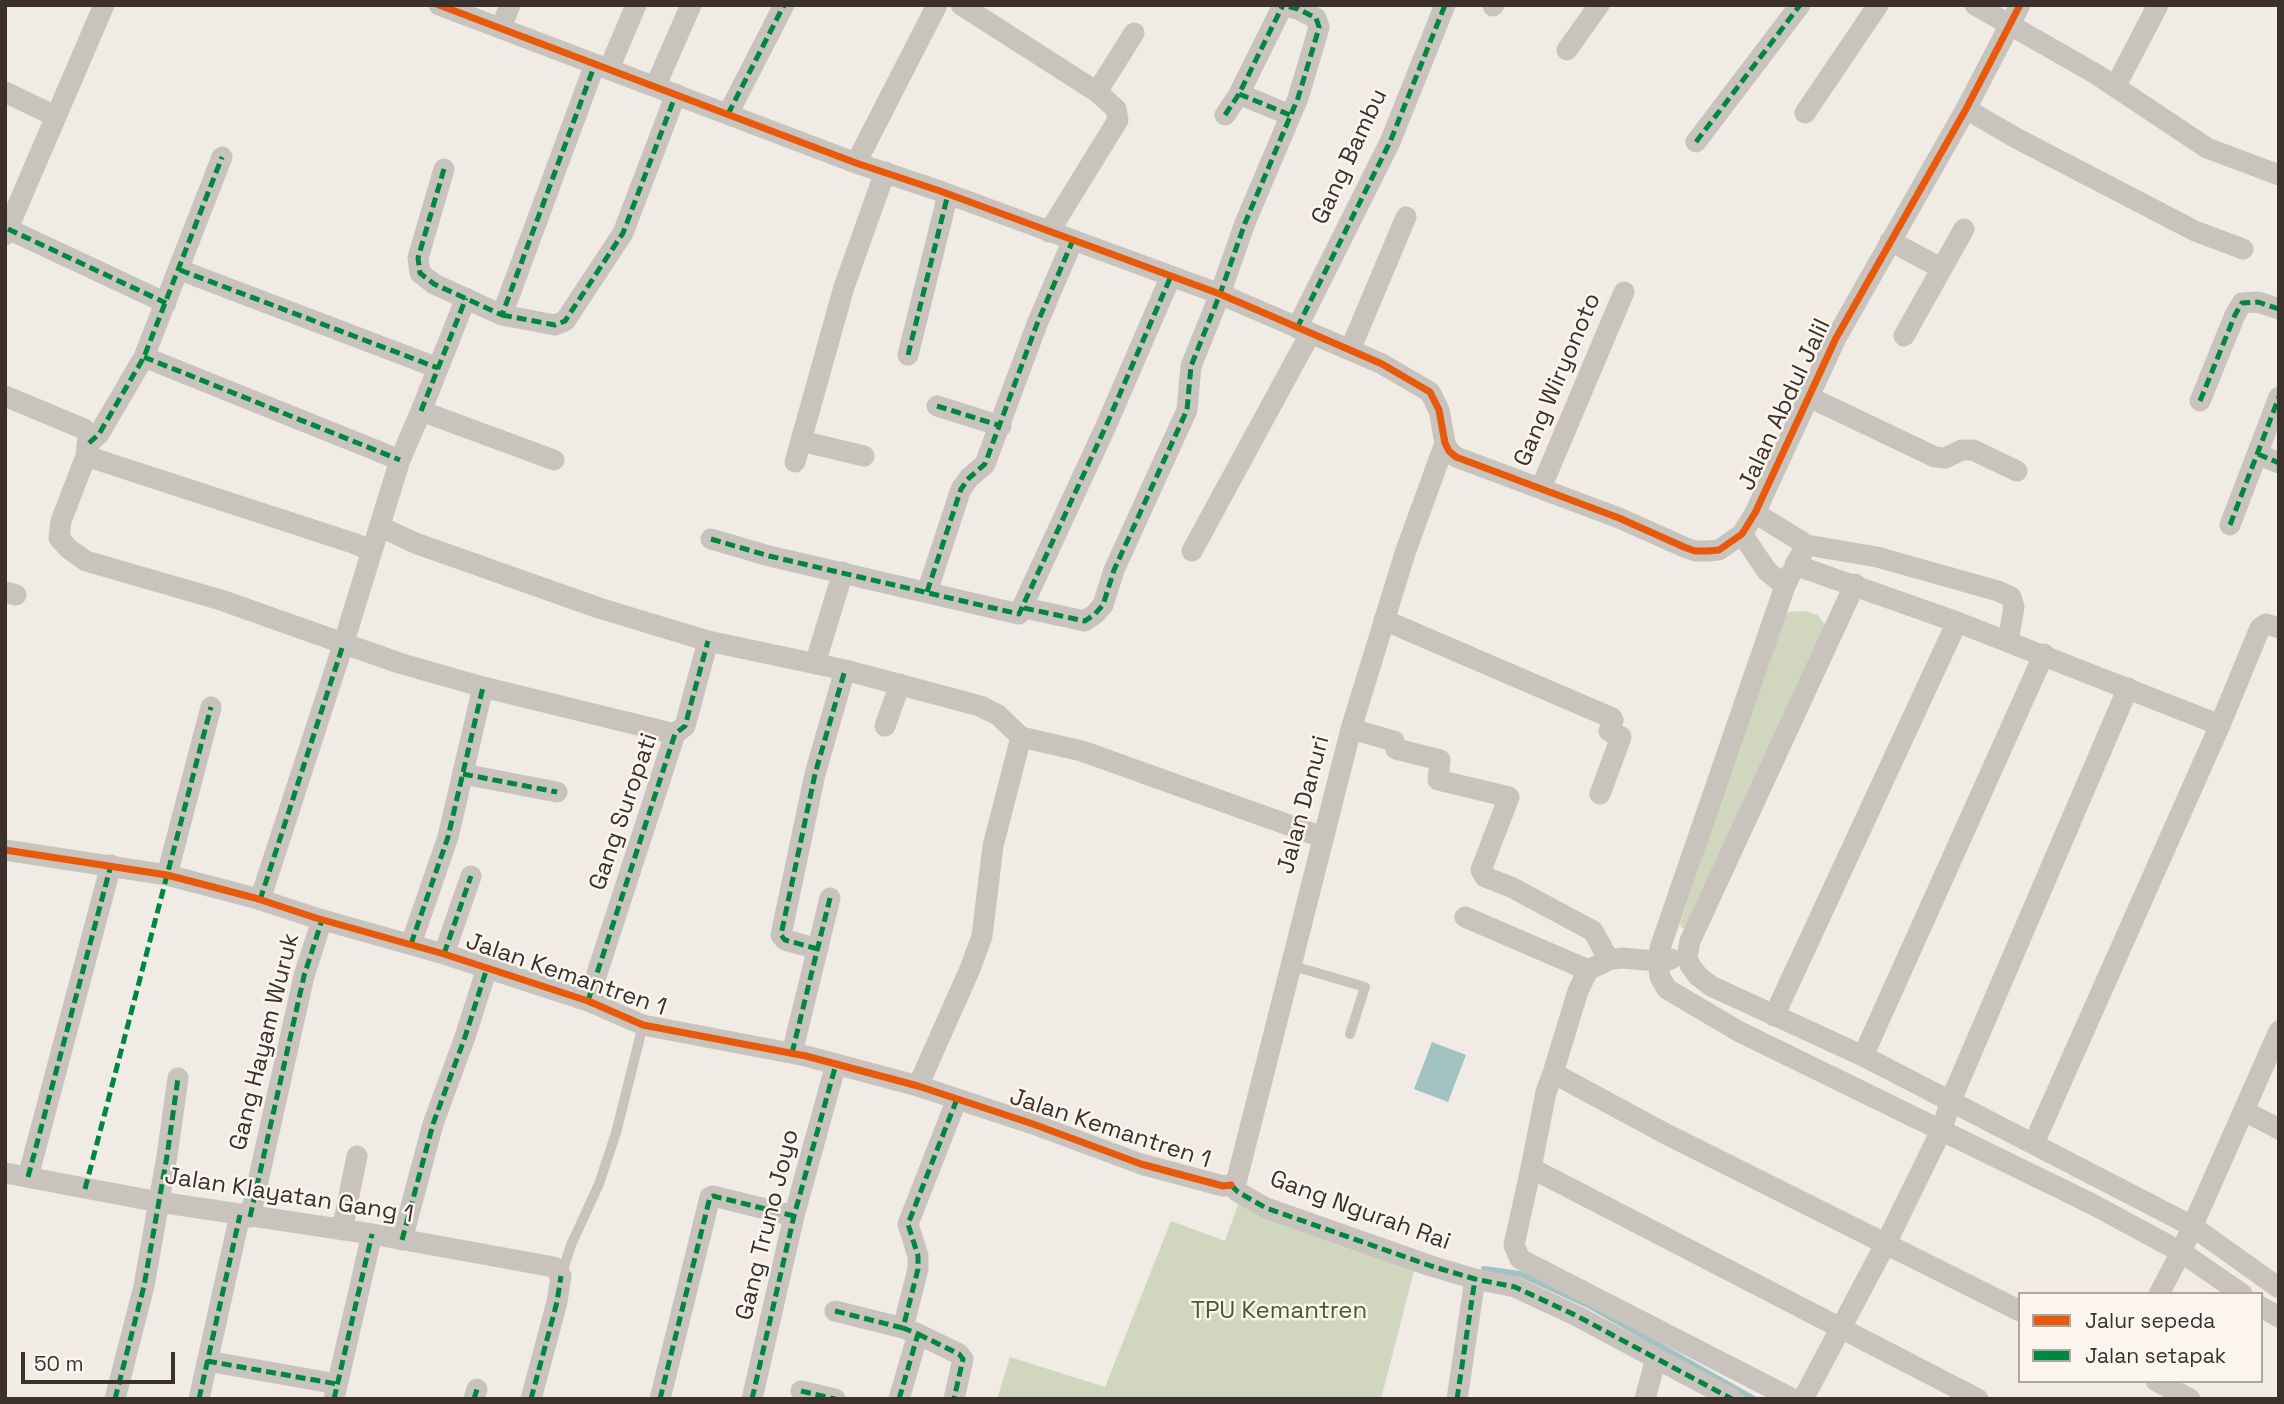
<!DOCTYPE html>
<html>
<head>
<meta charset="utf-8">
<style>
	body { margin:0 }
	#map { position:relative; width:2284px; height:1404px; overflow:hidden; background:#f0ebe5; font-family:"Space Grotesk",sans-serif }
	canvas { display:block }
	.frame { position:absolute; inset:0; border:7px solid #3b302b; pointer-events:none }
	.legend { position:absolute; left:2018px; top:1292px; width:245px; height:91px; box-sizing:border-box; background:#fbf5ee; border:2px solid #aea6a0; margin:0; padding:9px 12px; list-style:none; font-size:21px; color:#3b302b }
	.legend li { display:flex; align-items:center; gap:14px; height:35px }
	.legend b { width:35px; border:2px solid #aea6a0 }
	.scale { position:absolute; left:21px; top:1352px; width:154px; height:32px; box-sizing:border-box; border:4px solid #3b302b; border-top:0; padding-left:9px; font-size:21px; line-height:24px; white-space:nowrap; color:#3b302b; -webkit-text-stroke:5px #fbf5ee; paint-order:stroke }
</style>
</head>
<body>
<div id="map">
<canvas width="2284" height="1404"></canvas>
<div class="frame"></div>
<ul class="legend">
<li><b style="height:9px;background:#e8590c"></b>Jalur sepeda</li>
<li><b style="height:9px;background:#00873e"></b>Jalan setapak</li>
</ul>
<div class="scale">50 m</div>
</div>
<script>
const ctx = document.querySelector('canvas').getContext('2d');
ctx.lineJoin = 'round';
function paint(path, color) { ctx.fillStyle = color; ctx.fill(path, 'evenodd'); }
const toPath = rows => new Path2D(rows.map(r => 'M' + r).join(''));
function strokePath(path, color, width, dash) { ctx.strokeStyle = color; ctx.lineWidth = width; ctx.lineCap = dash ? 'butt' : 'round'; ctx.setLineDash(dash || []); ctx.stroke(path); }
function drawText(font, color, halo, rows, align = 'center') {
  ctx.font = font + ' "Space Grotesk",sans-serif'; ctx.lineWidth = 5; ctx.setLineDash([]); ctx.textBaseline = 'middle'; ctx.strokeStyle = halo; ctx.fillStyle = color; for (const [text, x, y, turn = 0] of rows) {
    ctx.save(); ctx.translate(x, y); ctx.rotate((+turn || 0) * Math.PI / 180); ctx.textAlign = isNaN(turn) ? turn : align; if (halo) ctx.strokeText(text, 0, 0); ctx.fillText(text, 0, 0); ctx.restore();
  }
}
paint(toPath([
	[1805,611,1818,615,1825,625,1687,928,1682,928,1680,924,1781,620,1788,612],
	[1239,1202,1414,1271,1381,1399,997,1399,1010,1357,1105,1387,1171,1221,1225,1241]
]), '#d1d6bf');
paint(toPath([
	[1432,1042,1466,1055,1448,1102,1414,1089]
]), '#a1c2c1');
strokePath(toPath([
	[1484,1269,1520,1274,1588,1305,1754,1399]
]), '#a1c2c1', 6);
strokePath(toPath([
	[1290,965,1365,987,1350,1034],
	[561,1276,571,1245,599,1184,616,1133,643,1025]
]), '#c9c3be', 10);
strokePath(toPath([
	[439,5,856,163,940,191,1220,294,1350,350,1382,364,1430,392,1439,410,1445,443,1449,451,1456,457,1619,518,1684,547,1695,551,1708,551,1719,550,1742,534,1755,513,1836,338,1966,109,2020,5],
	[961,5,1097,92],
	[1975,5,2096,74,2207,148,2279,175],
	[1493,6,1494,5],
	[501,28,510,5],
	[1567,50,1599,5],
	[609,69,636,5],
	[655,87,691,5],
	[2115,87,2158,5],
	[5,92,55,116],
	[1239,94,1290,115],
	[1966,109,2016,138,2195,231,2243,249],
	[1805,113,1878,5],
	[728,114,784,5],
	[1225,115,1239,94,1283,5],
	[1696,142,1800,5],
	[856,163,937,5],
	[444,169,418,258,420,273,434,284,502,315,595,64],
	[8,229,166,303],
	[1049,232,1118,120,1116,109,1097,92,1134,33],
	[5,235,104,5],
	[1890,241,1941,268],
	[180,270,438,368],
	[502,315,555,325,565,321,623,233,676,94],
	[1297,328,1390,142,1445,5],
	[1904,336,1964,229],
	[1350,350,1406,217],
	[908,355,948,194],
	[144,357,400,460],
	[5,396,84,429,88,435,86,456,61,521,59,538,69,549,86,561,221,600,399,663,483,687,675,734],
	[1807,396,1935,457,1945,458,1962,450,1973,450,2017,471],
	[2200,401,2235,315,2242,303,2258,302,2279,309],
	[937,406,1001,426],
	[421,411,466,298],
	[801,441,864,456],
	[89,443,99,434,144,357,222,157],
	[2258,454,2279,463],
	[86,456,353,543,372,551],
	[795,462,844,287,885,172],
	[1541,488,1624,292],
	[1755,513,1807,545,1795,565,1957,622,2220,725,2034,1143],
	[2230,525,2279,397],
	[381,527,415,543,599,608,708,641,845,670,980,706,998,715,1021,737,1082,751,1322,837],
	[1742,534,1767,571,1785,586,1791,573],
	[711,539,769,556,1019,614,1106,426,1171,276],
	[1807,545,1877,557,1998,591,2011,597,2014,607,2008,641],
	[1192,551,1310,334],
	[1855,584,1690,941,1687,957,1690,965,1698,976,1711,986,1863,1056,2192,1226,2279,1288],
	[1785,586,1660,948,1658,961,1660,977,1667,989,1738,1031,2092,1204,2181,1252,2242,1294],
	[5,592,16,595],
	[927,592,961,489,969,478,985,464,1037,324,1073,240],
	[1024,608,1085,621,1095,614,1103,605,1114,570,1187,410,1191,366,1220,294,1245,223,1298,98,1316,38,1319,27,1316,18,1298,9,1283,5],
	[1384,620,1612,718,1613,720,1609,731,1621,737,1600,794],
	[815,664,843,572],
	[2220,725,2260,628,2266,624,2279,628],
	[885,726,900,684],
	[1351,729,1394,741,1396,749,1440,760,1438,780,1509,797,1481,870,1485,877,1511,887,1593,931,1609,960],
	[463,774,557,792],
	[5,850,167,875,255,898,316,918,444,954,588,1001,643,1025,806,1056,918,1086,1033,1124,1141,1164,1223,1186,1231,1185],
	[167,875,211,707],
	[260,900,343,645,400,460,421,411,554,460],
	[1465,917,1588,970],
	[411,944,448,837,483,687],
	[818,949,785,940,781,935,815,774,845,670],
	[444,954,471,876],
	[1671,959,1658,961,1621,958,1609,960,1588,970,1578,991,1553,1073,1666,1134,2020,1311],
	[588,1001,675,734,685,726,708,641],
	[1774,1016,1957,622],
	[792,1053,830,898],
	[1863,1056,2044,654],
	[1553,1073,1546,1092,1531,1168,1978,1399],
	[918,1086,970,969,982,936,993,846,1021,737],
	[2244,1111,2279,1129],
	[1531,1168,1514,1245,1520,1259,1793,1399],
	[5,1173,159,1202,372,1234,554,1267,561,1276,557,1302,531,1399],
	[28,1177,111,865],
	[1231,1185,1237,1179,1351,729,1405,553,1445,443],
	[1231,1185,1238,1192,1266,1208,1431,1266,1475,1279,1515,1287,1577,1316,1732,1399],
	[250,1217,304,976,322,920],
	[342,1230,357,1156],
	[402,1240,433,1124,465,1037,487,968],
	[2159,1294,2181,1252,2279,1031],
	[2261,1307,2279,1317],
	[835,1311,903,1328],
	[918,1334,959,1354,963,1359,954,1399],
	[207,1361,337,1384],
	[2156,1381,2190,1399],
	[801,1391,835,1399],
	[115,1399,144,1286,167,1156,178,1078],
	[199,1399,240,1215],
	[334,1399,372,1234],
	[474,1399,477,1389],
	[660,1399,710,1197,713,1196,794,1216],
	[752,1399,794,1216,836,1064],
	[899,1399,918,1334,903,1328,918,1269,918,1256,908,1224,957,1099],
	[1457,1399,1475,1279],
	[1645,1399,1656,1358],
	[1803,1399,1886,1243,1942,1129,1951,1100,2128,688]
]), '#c9c3be', 21);
strokePath(toPath([
	[1239,94,1290,115],
	[728,114,784,5],
	[1225,115,1239,94,1283,5],
	[1696,142,1800,5],
	[444,169,418,258,420,273,434,284,502,315,595,64],
	[8,229,166,303],
	[180,270,438,368],
	[502,315,555,325,565,321,623,233,676,94],
	[1297,328,1390,142,1445,5],
	[908,355,948,194],
	[144,357,400,460],
	[2200,401,2235,315,2242,303,2258,302,2279,309],
	[937,406,1001,426],
	[421,411,466,298],
	[89,443,99,434,144,357,222,157],
	[2258,454,2279,463],
	[2230,525,2279,397],
	[711,539,769,556,1019,614,1106,426,1171,276],
	[927,592,961,489,969,478,985,464,1037,324,1073,240],
	[1024,608,1085,621,1095,614,1103,605,1114,570,1187,410,1191,366,1220,294,1245,223,1298,98,1316,38,1319,27,1316,18,1298,9,1283,5],
	[463,774,557,792],
	[260,900,343,645],
	[411,944,448,837,483,687],
	[818,949,785,940,781,935,815,774,845,670],
	[444,954,471,876],
	[588,1001,675,734,685,726,708,641],
	[792,1053,830,898],
	[28,1177,111,865],
	[1231,1185,1238,1192,1266,1208,1431,1266,1475,1279,1515,1287,1577,1316,1732,1399],
	[85,1189,211,707],
	[250,1217,304,976,322,920],
	[402,1240,433,1124,465,1037,487,968],
	[835,1311,903,1328],
	[918,1334,959,1354,963,1359,954,1399],
	[207,1361,337,1384],
	[801,1391,835,1399],
	[115,1399,144,1286,167,1156,178,1078],
	[199,1399,240,1215],
	[334,1399,372,1234],
	[474,1399,477,1389],
	[531,1399,557,1302,561,1276],
	[660,1399,710,1197,713,1196,794,1216],
	[752,1399,794,1216,836,1064],
	[899,1399,918,1334,903,1328,918,1269,918,1256,908,1224,957,1099],
	[1457,1399,1475,1279]
]), '#00873e', 5, [10, 5]);
strokePath(toPath([
	[439,5,856,163,940,191,1220,294,1350,350,1382,364,1430,392,1439,410,1445,443,1449,451,1456,457,1619,518,1684,547,1695,551,1708,551,1719,550,1742,534,1755,513,1836,338,1966,109,2020,5],
	[5,850,167,875,255,898,316,918,444,954,588,1001,643,1025,806,1056,918,1086,1033,1124,1141,1164,1223,1186,1231,1185]
]), '#e8590c', 7);
drawText('24px', '#3b302b', '#fbf5ee', [
	["Gang Bambu",1350,157,-65],
	["Gang Wiryonoto",1558,380,-67],
	["Jalan Abdul Jalil",1785,405,-65],
	["Jalan Danuri",1304,805,-75],
	["Gang Suropati",624,812,-71],
	["Jalan Kemantren 1",566,975,19],
	["Gang Hayam Wuruk",265,1042,-76],
	["Jalan Kemantren 1",1110,1129,18],
	["Jalan Klayatan Gang 1",289,1196,9],
	["Gang Ngurah Rai",1360,1211,20],
	["Gang Truno Joyo",768,1225,-76]
]);
drawText('24px', '#4a5a2e', '#fbf5ee', [
	["TPU Kemantren",1279,1311]
]);
</script>
</body>
</html>
